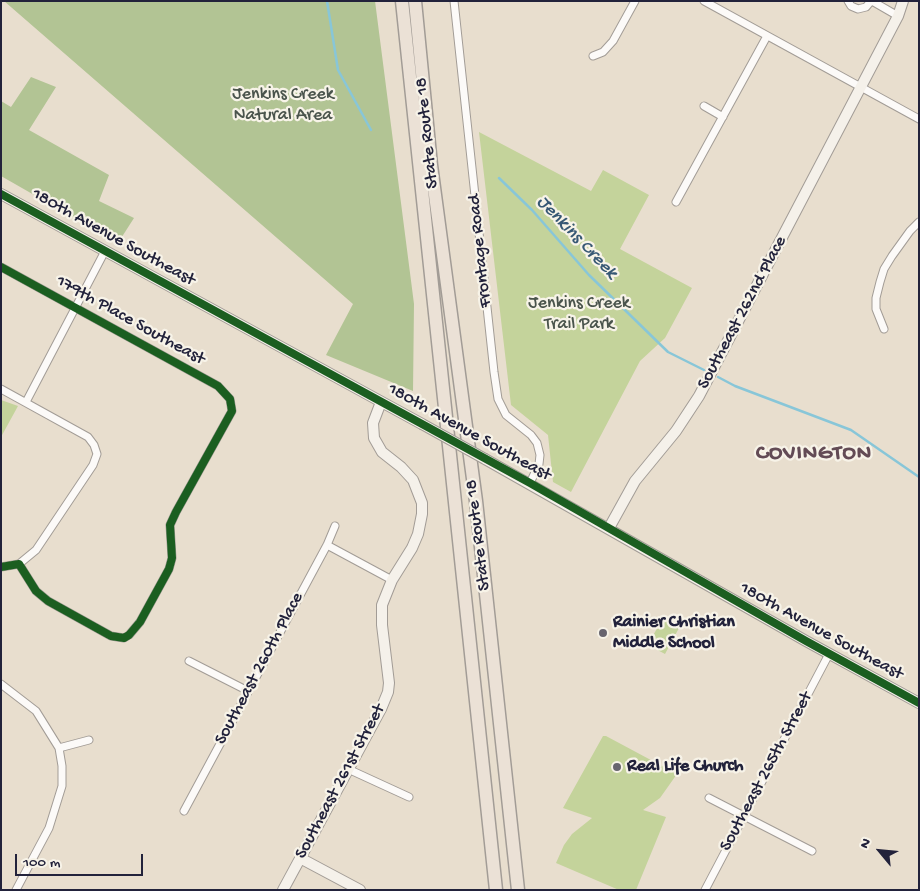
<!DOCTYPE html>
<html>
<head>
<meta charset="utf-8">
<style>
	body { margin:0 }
	#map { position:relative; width:920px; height:891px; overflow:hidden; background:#e8dece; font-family:"Gochi Hand",sans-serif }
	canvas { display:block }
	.frame { position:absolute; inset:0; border:2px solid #22223b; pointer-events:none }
	.north { position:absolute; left:855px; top:826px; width:50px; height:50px; -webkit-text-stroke:4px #f7f3e8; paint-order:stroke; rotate:298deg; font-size:14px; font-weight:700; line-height:20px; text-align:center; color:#22223b }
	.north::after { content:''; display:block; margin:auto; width:18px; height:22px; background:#22223b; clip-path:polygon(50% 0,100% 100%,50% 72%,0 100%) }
	.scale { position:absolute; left:15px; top:854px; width:128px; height:22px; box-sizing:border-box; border:2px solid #22223b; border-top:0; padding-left:6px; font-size:15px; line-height:18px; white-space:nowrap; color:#22223b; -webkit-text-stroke:4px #f7f3e8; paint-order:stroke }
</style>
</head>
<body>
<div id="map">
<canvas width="920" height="891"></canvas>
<div class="frame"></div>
<div class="north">N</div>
<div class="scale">100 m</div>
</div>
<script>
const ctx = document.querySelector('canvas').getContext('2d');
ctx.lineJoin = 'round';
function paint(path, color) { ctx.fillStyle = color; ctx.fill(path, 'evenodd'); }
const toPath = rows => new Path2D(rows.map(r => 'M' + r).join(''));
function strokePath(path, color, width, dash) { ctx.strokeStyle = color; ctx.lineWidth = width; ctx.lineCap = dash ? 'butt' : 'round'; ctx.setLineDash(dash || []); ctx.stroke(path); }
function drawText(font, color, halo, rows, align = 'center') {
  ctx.font = font + ' "Gochi Hand",sans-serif'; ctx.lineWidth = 4.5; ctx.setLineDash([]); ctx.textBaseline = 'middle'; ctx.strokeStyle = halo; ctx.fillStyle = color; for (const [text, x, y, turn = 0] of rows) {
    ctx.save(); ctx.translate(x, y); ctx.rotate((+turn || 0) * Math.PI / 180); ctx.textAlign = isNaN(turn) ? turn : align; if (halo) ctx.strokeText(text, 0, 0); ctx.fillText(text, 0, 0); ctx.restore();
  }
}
paint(toPath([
	[479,132,591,191,603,170,649,195,620,249,692,288,665,338,640,361,571,492,553,482,548,435,511,405],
	[1,400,18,406,1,437],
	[662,619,679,628,665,654,648,645],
	[603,736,606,736,677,774,660,798,643,810,666,817,636,890,619,890,556,863,564,845,572,834,592,818,563,808]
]), '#c4d39b');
paint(toPath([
	[4,1,375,1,414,304,413,391,326,355,353,304],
	[31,77,56,87,29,130,109,175,99,201,134,218,118,243,1,176,1,101,11,107]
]), '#b2c494');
strokePath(toPath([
	[327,1,338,70,371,130],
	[499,178,532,210,589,275,668,352,704,370],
	[718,377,735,386,851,430,919,477]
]), '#88c6d8', 2.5);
const street = toPath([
	[454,1,494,372,498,399,506,415,531,435,537,443,540,455,539,464,530,483],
	[704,1,919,119],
	[848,1,851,6,858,9,866,7,871,1],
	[872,1,898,16],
	[593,56,603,52,613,41,635,1],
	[704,106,723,117],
	[676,202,767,36],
	[1,267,218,386,230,399,232,411,176,512,170,525,172,558,169,569,140,622,129,635,124,638,111,636,48,601,36,591,19,564,1,567],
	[884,329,876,309,876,298,880,282,884,269,892,256,910,231,919,222],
	[1,389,88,437,94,445,97,454,93,465,36,550,19,564],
	[26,402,105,251],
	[327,545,392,580],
	[189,661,248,691],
	[1,684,36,711,59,748,62,766,62,786,49,828,16,890],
	[59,748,89,740],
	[348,769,409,797],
	[709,798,812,851],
	[184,811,327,545,335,526],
	[705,890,829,654]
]);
const secondary = toPath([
	[1,194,422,424],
	[485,459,806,641,919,703],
	[609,528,635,481,676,431,699,396,898,16,903,1],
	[300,858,360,890],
	[283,890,381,709,388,692,389,683,382,625,382,605,392,580,412,548,418,534,422,514,422,503,413,480,401,467,382,452,374,438,373,423,381,402]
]);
const highway = toPath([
	[402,1,496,890],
	[415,1,431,165,476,501,518,890]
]);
strokePath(street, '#a29c96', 9);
strokePath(secondary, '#a29c96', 12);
strokePath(highway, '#a29c96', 15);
strokePath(street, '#fcfaf8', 7);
strokePath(secondary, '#f5f1ea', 10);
strokePath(highway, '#ebe1d6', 12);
const secondaryBridge = toPath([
	[422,424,485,459]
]);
strokePath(secondaryBridge, '#a29c96', 12, []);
strokePath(secondaryBridge, '#f5f1ea', 10);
strokePath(toPath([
	[1,194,530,483,806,641,919,703],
	[1,267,218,386,230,399,232,411,176,512,170,525,172,558,169,569,140,622,129,635,124,638,111,636,48,601,36,591,19,564,1,567]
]), '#1b5e20', 8);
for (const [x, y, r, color] of [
	[603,633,5,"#67646e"],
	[617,767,5,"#67646e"]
]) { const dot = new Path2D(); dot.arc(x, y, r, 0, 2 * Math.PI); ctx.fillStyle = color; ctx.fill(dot); strokePath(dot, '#f7f3e8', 2); }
drawText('18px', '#4a544c', '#f7f3e8', [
	["Jenkins Creek",283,95],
	["Natural Area",283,116],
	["Jenkins Creek",579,304],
	["Trail Park",579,325]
]);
drawText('18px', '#22223b', '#f7f3e8', [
	["State Route 18",428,133,-96],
	["180th Avenue Southeast",113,238,29],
	["Frontage Road",481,251,-96],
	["Southeast 262nd Place",743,313,-62],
	["179th Place Southeast",130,321,29],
	["180th Avenue Southeast",469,433,29],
	["State Route 18",479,535,-97],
	["180th Avenue Southeast",821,632,29],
	["Southeast 260th Place",260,669,-62],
	["Southeast 265th Street",767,772,-62],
	["Southeast 261st Street",341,782,-62]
]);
drawText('bold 18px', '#22223b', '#f7f3e8', [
	["Rainier Christian",613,623],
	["Middle School",613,644],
	["Real Life Church",627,767]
], 'left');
drawText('italic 19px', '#375874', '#f7f3e8', [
	["Jenkins Creek",576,238,46]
]);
ctx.letterSpacing = '1px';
drawText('bold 22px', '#634b55', '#f7f3e8', [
	["COVINGTON",814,455]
]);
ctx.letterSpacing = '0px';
</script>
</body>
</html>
